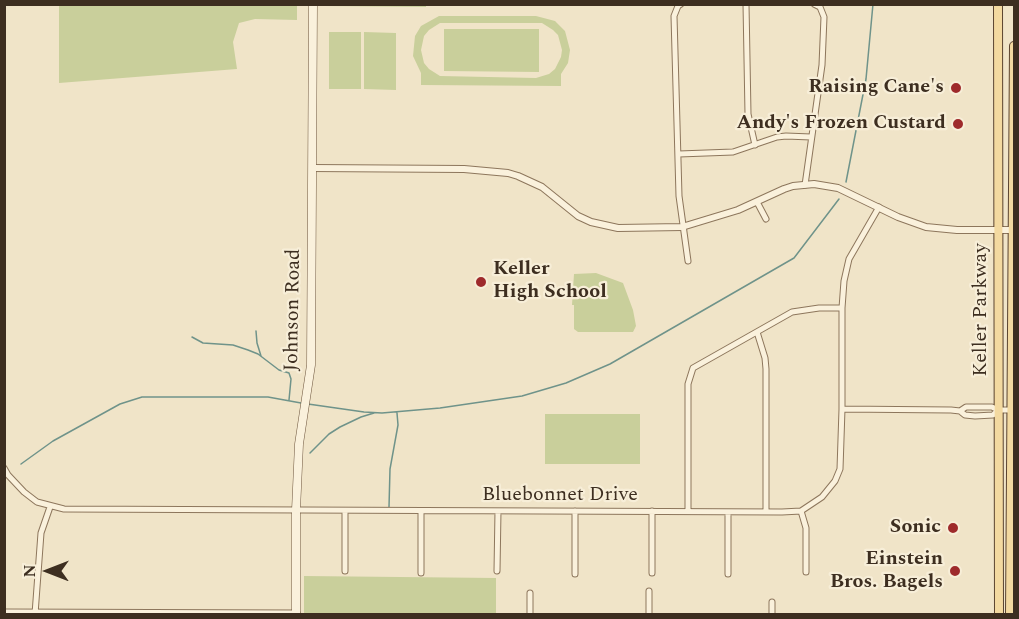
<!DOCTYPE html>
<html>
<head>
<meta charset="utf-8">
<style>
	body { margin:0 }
	#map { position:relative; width:1019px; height:619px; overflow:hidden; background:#f0e4c8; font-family:Spectral,serif }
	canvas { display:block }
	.frame { position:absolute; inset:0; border:6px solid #3d2e20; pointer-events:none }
	.north { position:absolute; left:18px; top:541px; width:60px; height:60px; -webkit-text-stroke:4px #f7eed8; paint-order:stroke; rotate:270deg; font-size:16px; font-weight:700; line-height:24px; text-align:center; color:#3d2e20 }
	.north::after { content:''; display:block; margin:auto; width:21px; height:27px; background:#3d2e20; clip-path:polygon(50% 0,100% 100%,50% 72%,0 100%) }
</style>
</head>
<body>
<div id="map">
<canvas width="1019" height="619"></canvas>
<div class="frame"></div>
<div class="north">N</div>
</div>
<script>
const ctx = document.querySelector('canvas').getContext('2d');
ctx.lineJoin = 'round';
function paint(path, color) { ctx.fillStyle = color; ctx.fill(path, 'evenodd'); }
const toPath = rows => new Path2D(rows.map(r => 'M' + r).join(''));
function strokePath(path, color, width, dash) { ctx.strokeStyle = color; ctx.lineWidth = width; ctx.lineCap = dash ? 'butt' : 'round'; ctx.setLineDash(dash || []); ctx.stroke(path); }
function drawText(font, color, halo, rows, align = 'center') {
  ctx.font = font + ' Spectral,serif'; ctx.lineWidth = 4.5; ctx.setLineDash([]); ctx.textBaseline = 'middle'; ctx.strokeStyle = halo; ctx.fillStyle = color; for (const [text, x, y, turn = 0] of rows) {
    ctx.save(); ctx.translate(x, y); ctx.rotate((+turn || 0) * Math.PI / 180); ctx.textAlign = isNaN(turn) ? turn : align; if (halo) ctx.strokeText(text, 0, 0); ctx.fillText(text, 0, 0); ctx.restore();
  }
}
paint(toPath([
	[324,4,426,4,426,7,324,6],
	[59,5,297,5,297,20,255,19,239,23,233,42,237,69,59,83],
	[439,16,536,16,555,21,565,31,570,50,568,63,561,74,561,86,421,85,421,73,413,56,415,36,421,26],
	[440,23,542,23,553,30,558,35,562,50,561,57,555,69,549,74,536,78,440,76,429,69,424,63,421,50,424,36,429,30],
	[444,29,539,29,539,72,444,71],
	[329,32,361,32,361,89,329,89],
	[364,32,396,33,396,90,364,89],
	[596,273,623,283,633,310,636,326,633,332,578,332,574,329,574,305,572,305,574,274],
	[545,414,640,414,640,464,545,464],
	[304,576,496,578,496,614,304,614]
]), '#c9cf9b');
strokePath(toPath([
	[846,182,866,79,873,4],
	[256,331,257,343,261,356],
	[192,337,203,343,233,345,248,350,258,354,279,370,289,373,291,379,289,400],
	[308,404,364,412,382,413,440,408,522,396,566,383,610,364,794,258,839,199],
	[310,453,329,434,340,427,361,417,374,413],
	[21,464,53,441,120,404,142,397,268,397,301,403],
	[389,507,390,469,398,425,397,413]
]), '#6f938a', 1.5);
const minor = toPath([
	[681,4,678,6,674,16,679,196,688,261],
	[746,4,748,114,755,145],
	[679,154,733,152,777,137,786,136,811,137],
	[805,185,822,65,824,17,820,7,814,4],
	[757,202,766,219],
	[757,332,765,358,766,369,766,512],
	[842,409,951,410,960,411,965,415,975,416,993,415,998,410],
	[960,411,966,407,992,407,998,410,1012,410],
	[4,468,8,475,24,492,37,502,64,509,782,512,801,511,822,497,835,481,840,469,842,409,842,308,844,281,849,259,879,207],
	[688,511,688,384,693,368,792,312,819,308,842,308],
	[801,511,806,528,806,572],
	[345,571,345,511],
	[497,571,498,511],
	[421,573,421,511],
	[652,573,652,511],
	[575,574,575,511],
	[728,574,728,512],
	[4,612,297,613],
	[35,614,41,533,50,507],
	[530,614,530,593],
	[649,614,649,591],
	[772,614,772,602]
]);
const tertiary = toPath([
	[312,168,464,169,508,173,518,176,542,187,578,216,591,222,618,228,682,227,738,210,784,189,793,186,814,184,838,188,898,217,926,227,957,230,1014,230]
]);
const secondary = toPath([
	[296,614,296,510,299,444,311,365,313,4]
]);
const primary = toPath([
	[998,4,999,614],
	[1010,614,1014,46]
]);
strokePath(minor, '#8d765c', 7);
strokePath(tertiary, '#8d765c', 8);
strokePath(secondary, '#6f573f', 9);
strokePath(primary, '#5b4430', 10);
strokePath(minor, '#faf1dc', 5);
strokePath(tertiary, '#faf1dc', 6);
strokePath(secondary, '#faf1dc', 8);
strokePath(primary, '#f3d9a0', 8);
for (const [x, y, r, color] of [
	[956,88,6,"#9e2a2b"],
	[958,124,6,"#9e2a2b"],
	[481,282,6,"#9e2a2b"],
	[953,528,6,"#9e2a2b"],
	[955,571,6,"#9e2a2b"]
]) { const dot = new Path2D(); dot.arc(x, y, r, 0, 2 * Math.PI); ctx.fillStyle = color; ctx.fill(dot); strokePath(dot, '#f7eed8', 2); }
drawText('bold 20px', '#3d2e20', '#f7eed8', [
	["Raising Cane's",944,88],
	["Andy's Frozen Custard",946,124],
	["Keller",493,270,"left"],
	["High School",493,293,"left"],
	["Sonic",941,528],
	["Einstein",943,560],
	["Bros. Bagels",943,583]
], 'right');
drawText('20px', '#3d2e20', '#f7eed8', [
	["Johnson Road",294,310,-89],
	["Keller Parkway",982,310,-90],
	["Bluebonnet Drive",560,496]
]);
</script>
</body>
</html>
